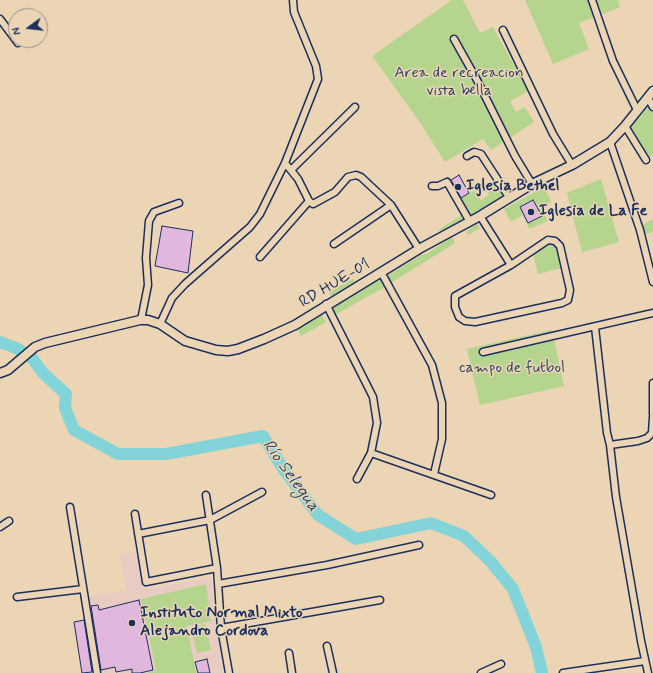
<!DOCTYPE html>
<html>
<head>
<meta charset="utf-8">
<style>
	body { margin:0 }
	#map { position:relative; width:653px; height:673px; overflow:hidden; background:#ebd5b4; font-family:Mynerve,sans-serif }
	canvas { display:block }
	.north { position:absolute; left:8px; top:8px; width:40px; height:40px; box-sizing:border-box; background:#ebd5b4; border:1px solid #989392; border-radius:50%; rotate:255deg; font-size:11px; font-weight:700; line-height:16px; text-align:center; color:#1b2f5e }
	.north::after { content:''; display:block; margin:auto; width:14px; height:18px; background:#1b2f5e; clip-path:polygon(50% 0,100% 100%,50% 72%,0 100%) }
</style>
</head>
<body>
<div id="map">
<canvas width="653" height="673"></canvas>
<div class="north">N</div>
</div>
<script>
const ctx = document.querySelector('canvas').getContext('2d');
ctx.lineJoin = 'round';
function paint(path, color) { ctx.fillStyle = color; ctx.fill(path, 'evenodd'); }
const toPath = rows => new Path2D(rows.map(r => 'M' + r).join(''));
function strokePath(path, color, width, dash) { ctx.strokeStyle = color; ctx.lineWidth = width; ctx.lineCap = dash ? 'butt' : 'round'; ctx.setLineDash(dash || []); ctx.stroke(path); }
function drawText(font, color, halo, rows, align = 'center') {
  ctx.font = font + ' Mynerve,sans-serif'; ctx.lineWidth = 3; ctx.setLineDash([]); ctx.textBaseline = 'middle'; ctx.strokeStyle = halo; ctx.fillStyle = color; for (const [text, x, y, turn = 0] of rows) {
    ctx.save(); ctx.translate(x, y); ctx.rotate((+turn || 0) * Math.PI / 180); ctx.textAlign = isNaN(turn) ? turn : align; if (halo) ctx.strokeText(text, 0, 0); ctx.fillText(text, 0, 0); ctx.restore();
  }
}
paint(toPath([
	[138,552,145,589,211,577,223,673,100,673,87,606,87,597,126,590,120,555]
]), '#e8ccc1');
paint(toPath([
	[452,0,463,0,480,33,493,27,528,91,510,101,516,112,525,107,534,122,491,150,483,139,445,162,419,121,372,56],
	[525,0,618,0,620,7,579,23,589,49,553,64],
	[653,95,653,154,648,159,627,127],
	[601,179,619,242,582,252,567,193],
	[494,183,503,196,469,219,458,200,475,190,481,200,489,195,485,189],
	[544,187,551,202,541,207,548,221,529,229,523,215,511,222,504,209],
	[463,214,466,220,442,234,440,229],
	[653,219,653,231,645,235,641,226],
	[477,224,481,229,478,229,468,235,466,231],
	[452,237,455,243,391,283,387,276,421,255,426,254],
	[550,244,555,245,562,268,538,274,533,254],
	[380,278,385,287,333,316,328,308],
	[353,279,357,286,333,300,329,292],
	[322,314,326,322,301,336,297,328],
	[552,330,564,386,480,405,467,349],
	[206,584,211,621,187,626,196,673,147,673,156,670,141,599],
	[205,624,211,650,197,653,191,627]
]), '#b5d48e');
strokePath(toPath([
	[0,342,16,348,32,358,43,373,66,394,65,408,74,430,118,454,166,454,263,436,284,470,318,515,356,539,431,523,464,536,491,562,513,589,536,647,542,673]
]), '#82d4d8', 12);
const building = toPath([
	[459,175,469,193,461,198,451,180,459,175],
	[533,200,542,216,528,223,520,207,533,200],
	[162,226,193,231,188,273,155,266,162,226],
	[139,600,153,670,140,673,132,673,132,669,116,672,115,667,101,670,91,606,98,605,99,610,139,600],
	[84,620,92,672,82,673,74,622,84,620],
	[207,659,210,673,198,673,195,662,207,659]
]);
paint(building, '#e1b7de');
strokePath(building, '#1b2f5e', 1);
const minor = toPath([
	[592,0,613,61,637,110],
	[0,19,18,43],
	[503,30,553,134,572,165],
	[454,39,477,80,515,156,532,184],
	[648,98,653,107],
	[625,126,646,160],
	[610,142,640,230,653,282],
	[467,156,474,152,481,154,509,197],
	[285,163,298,179,309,201,313,204,335,192,348,177,356,175,361,177,391,205,419,249],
	[291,170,355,107],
	[432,186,438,186,447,182,470,222],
	[480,216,511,265],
	[548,240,555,241,560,246,570,290,568,300,562,303,475,322,465,321,459,317,455,307,455,296,511,265,548,240],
	[334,244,391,205],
	[260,257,309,201],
	[381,272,432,365,442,403,442,439,434,474],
	[326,304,373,397,377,423,371,453,357,479],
	[141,320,148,285,146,258,149,221,154,212,179,203],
	[160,324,172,298,185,284,250,227,260,214,285,163,318,79,316,66,294,12,293,0],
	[595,327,607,433,610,445],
	[483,352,653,313],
	[653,383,653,414],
	[371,453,491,495],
	[206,495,217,568,221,628,229,673],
	[70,507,97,673],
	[135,514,146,582,217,568],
	[0,527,9,521],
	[138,534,210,520,262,492],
	[218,584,327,565,419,545],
	[17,597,83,589],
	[221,628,380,600],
	[327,646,333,673],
	[289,653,292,673],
	[481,673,501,664],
	[563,673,645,661],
	[648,673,641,641,616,497,610,445,638,441,647,438,652,433,653,417]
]);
const tertiary = toPath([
	[0,373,8,370,35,347,45,343,140,320,148,320,160,324,185,341,216,350,228,351,238,349,264,339,295,325,419,249,480,216,532,184,572,165,610,142,625,126,653,91]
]);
strokePath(minor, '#1b2f5e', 9);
strokePath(tertiary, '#1b2f5e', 11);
strokePath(minor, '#ebd5b4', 6);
strokePath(tertiary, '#ebd5b4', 8);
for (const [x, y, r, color] of [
	[458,187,4,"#1b2f5e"],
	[531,212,4,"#1b2f5e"],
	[132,623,4,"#1b2f5e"]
]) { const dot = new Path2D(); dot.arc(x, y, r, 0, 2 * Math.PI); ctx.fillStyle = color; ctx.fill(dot); strokePath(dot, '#ebd5b4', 1.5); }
drawText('16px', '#324865', '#ebd5b4', [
	["Area de recreacion",459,74],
	["vista bella",459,92],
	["campo de futbol",512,369]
]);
drawText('bold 16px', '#1b2f5e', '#ebd5b4', [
	["Iglesia Bethel",466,187],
	["Iglesia de La Fe",539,212],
	["Instituto Normal Mixto",140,614],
	["Alejandro Cordova",140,632]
], 'left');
drawText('16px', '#1b2f5e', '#ebd5b4', [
	["RD HUE-01",335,284,-31]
]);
drawText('italic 17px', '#2a4870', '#ebd5b4', [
	["Río Selegua",290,476,54]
]);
</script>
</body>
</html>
